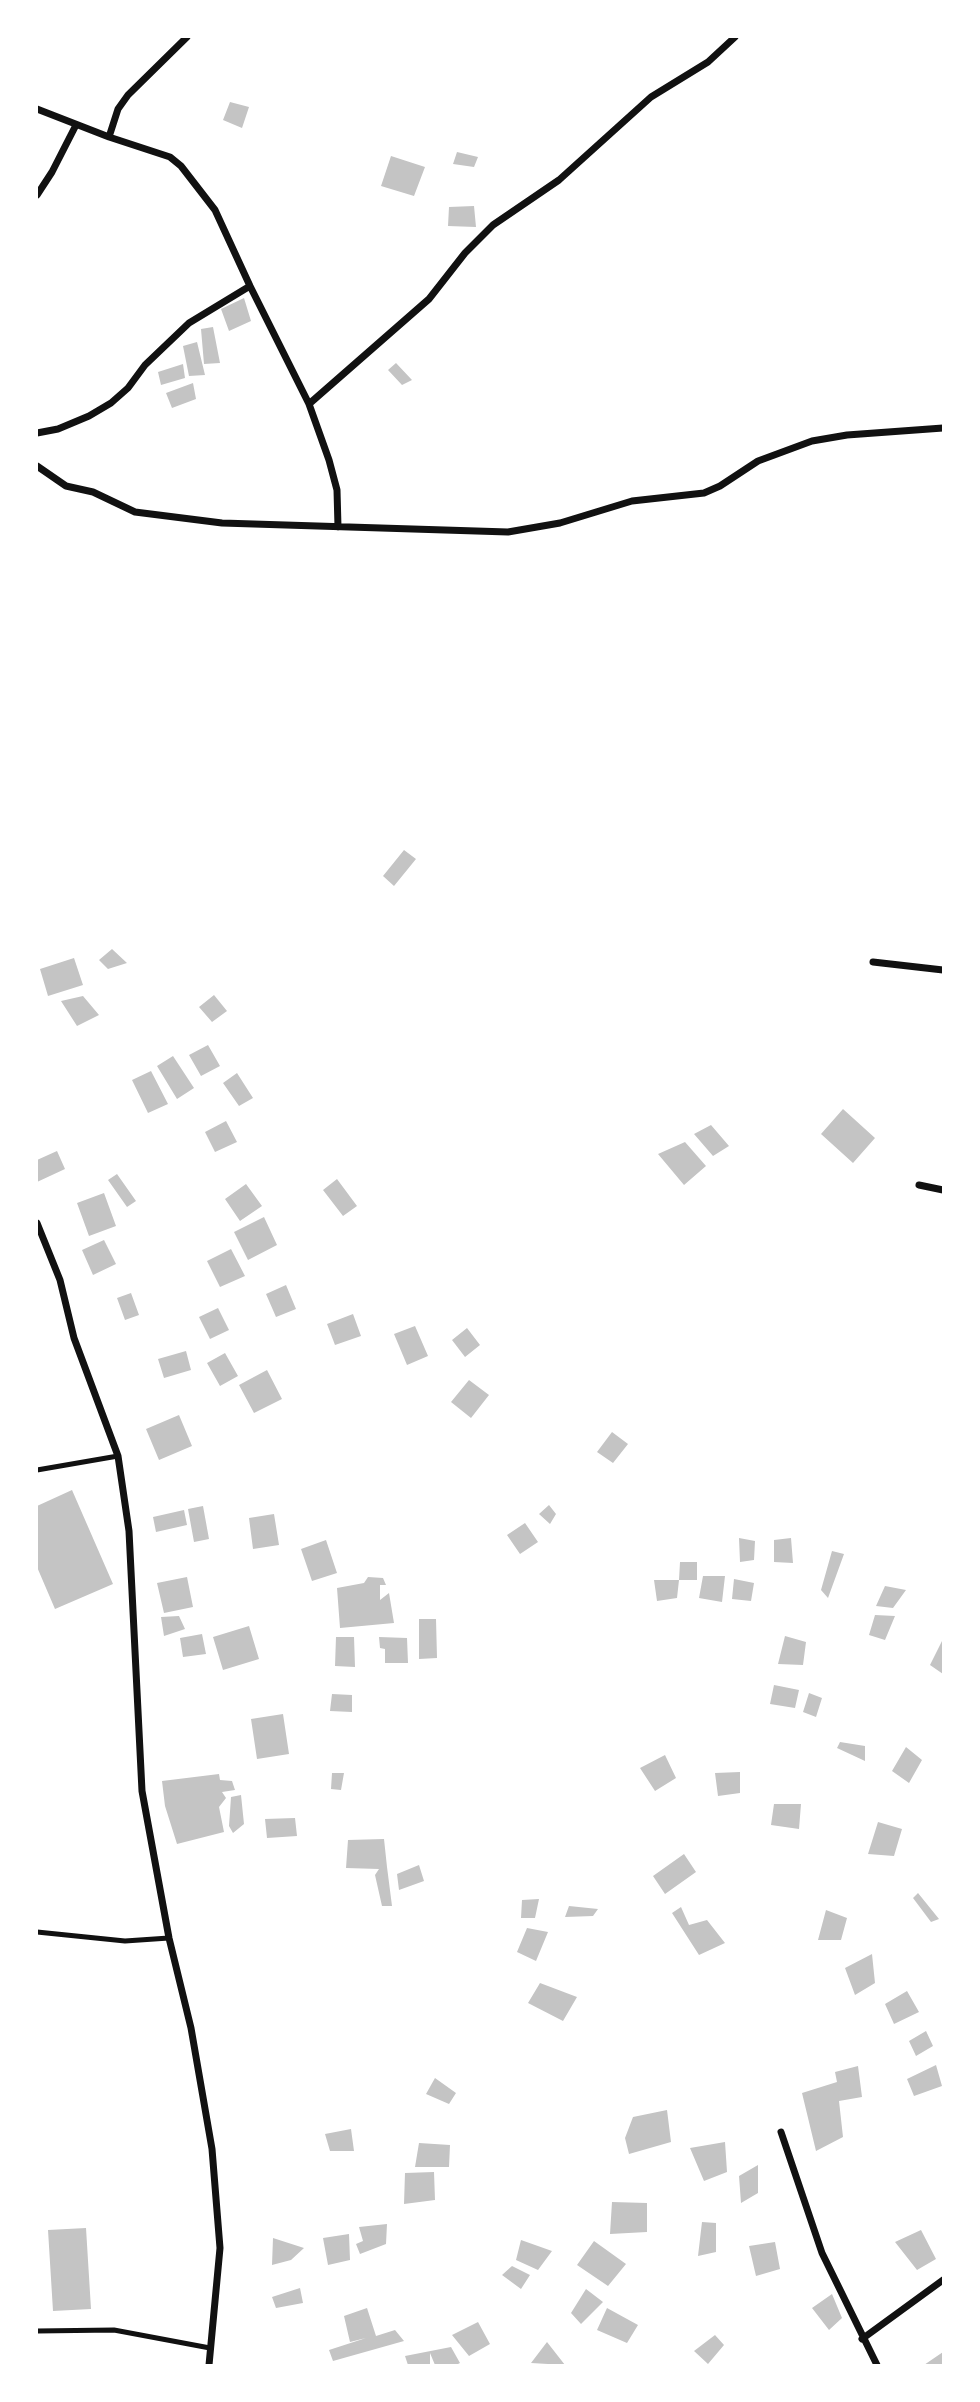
<!DOCTYPE html>
<html>
<head>
<meta charset="utf-8">
<style>
	body { margin:0 }
	#map { position:relative; width:980px; height:2402px; overflow:hidden; background:#fff; font-family:"Roboto Condensed",sans-serif }
	canvas { display:block }
	.frame { position:absolute; inset:0; border:38px solid #fff; pointer-events:none }
</style>
</head>
<body>
<div id="map">
<canvas width="980" height="2402"></canvas>
<div class="frame"></div>
</div>
<script>
const ctx = document.querySelector('canvas').getContext('2d');
ctx.lineJoin = 'round';
function paint(path, color) { ctx.fillStyle = color; ctx.fill(path, 'evenodd'); }
const toPath = rows => new Path2D(rows.map(r => 'M' + r).join(''));
function strokePath(path, color, width, dash) { ctx.strokeStyle = color; ctx.lineWidth = width; ctx.lineCap = dash ? 'butt' : 'round'; ctx.setLineDash(dash || []); ctx.stroke(path); }
paint(toPath([
	[230,102,249,107,242,128,223,120],
	[457,152,478,157,474,167,453,164],
	[391,156,425,167,414,196,381,186],
	[474,206,476,227,448,226,449,207],
	[244,298,251,321,229,331,221,309],
	[213,327,220,363,204,364,201,329],
	[197,342,205,375,189,376,183,346],
	[396,363,412,380,402,385,388,370],
	[183,364,185,378,161,385,158,372],
	[193,383,196,399,172,408,166,393],
	[404,850,416,859,394,886,383,876],
	[112,949,127,963,108,969,99,960],
	[74,958,83,985,48,996,40,969],
	[214,995,227,1011,212,1022,199,1007],
	[83,996,99,1015,77,1026,61,1001],
	[208,1045,220,1066,201,1076,189,1055],
	[173,1056,194,1088,177,1099,157,1066],
	[151,1071,168,1104,148,1113,132,1080],
	[237,1073,253,1098,239,1106,223,1083],
	[843,1109,875,1138,853,1163,821,1134],
	[226,1121,237,1142,215,1152,205,1132],
	[711,1125,729,1146,713,1156,694,1134],
	[685,1142,706,1166,684,1185,658,1154],
	[57,1151,65,1169,37,1182,37,1160],
	[117,1174,136,1201,127,1207,108,1180],
	[337,1179,357,1206,343,1216,323,1190],
	[246,1184,262,1206,240,1221,225,1199],
	[104,1193,116,1226,89,1236,77,1203],
	[264,1217,277,1245,248,1260,234,1232],
	[104,1240,116,1264,93,1275,82,1250],
	[231,1249,245,1276,220,1287,207,1261],
	[286,1285,296,1309,276,1317,266,1294],
	[131,1293,139,1315,125,1320,117,1298],
	[218,1308,229,1330,210,1339,199,1317],
	[353,1314,361,1336,335,1345,327,1324],
	[415,1326,428,1356,407,1365,394,1334],
	[467,1328,480,1345,465,1357,452,1340],
	[186,1351,191,1370,164,1378,158,1359],
	[225,1353,238,1376,220,1386,207,1363],
	[267,1370,282,1399,254,1413,239,1385],
	[469,1380,489,1395,471,1418,451,1402],
	[179,1415,192,1446,159,1460,146,1429],
	[612,1432,628,1444,613,1463,597,1452],
	[72,1490,113,1584,55,1609,37,1567,37,1506],
	[549,1505,556,1514,550,1524,539,1514],
	[203,1506,209,1539,194,1542,188,1509],
	[184,1510,187,1525,156,1532,153,1517],
	[274,1514,279,1545,253,1549,249,1518],
	[525,1523,538,1542,520,1554,507,1535],
	[739,1538,755,1541,754,1560,740,1562],
	[791,1538,793,1563,774,1562,774,1540],
	[326,1540,337,1573,312,1581,301,1549],
	[832,1551,844,1554,828,1598,821,1590],
	[680,1562,697,1562,697,1580,679,1580],
	[703,1576,725,1576,722,1602,699,1598],
	[187,1577,193,1607,164,1613,157,1583],
	[368,1577,383,1578,386,1585,380,1585,380,1600,389,1593,394,1623,340,1628,337,1588,364,1583],
	[734,1579,754,1583,751,1601,732,1599],
	[654,1580,679,1580,677,1598,657,1601],
	[885,1586,906,1590,893,1608,876,1606],
	[875,1615,895,1616,885,1640,869,1635],
	[179,1616,185,1629,164,1636,161,1617],
	[419,1619,436,1619,437,1658,419,1659],
	[249,1626,259,1659,223,1670,213,1637],
	[202,1634,206,1654,183,1657,180,1638],
	[785,1636,806,1642,803,1665,778,1664],
	[336,1637,354,1637,355,1667,335,1666],
	[379,1637,407,1638,408,1663,385,1663,385,1649,380,1648],
	[943,1639,943,1674,930,1665],
	[774,1685,799,1690,795,1708,770,1704],
	[809,1693,822,1698,816,1717,803,1712],
	[332,1694,352,1695,352,1712,330,1711],
	[283,1714,289,1754,257,1759,251,1719],
	[840,1742,865,1746,865,1761,837,1748],
	[906,1747,922,1760,909,1783,892,1771],
	[665,1755,676,1778,655,1791,640,1768],
	[740,1772,740,1793,718,1796,715,1773],
	[332,1773,344,1773,341,1790,331,1789],
	[219,1774,220,1780,232,1781,235,1790,222,1792,226,1798,219,1807,224,1832,177,1844,165,1806,162,1781],
	[241,1795,244,1824,233,1833,229,1826,231,1797],
	[774,1804,801,1804,799,1829,771,1825],
	[295,1818,297,1836,267,1838,265,1819],
	[878,1822,902,1829,894,1856,868,1854],
	[384,1839,387,1867,392,1906,382,1906,375,1875,379,1869,346,1868,348,1840],
	[684,1854,696,1872,665,1894,653,1876],
	[419,1865,424,1881,399,1890,397,1874],
	[918,1893,939,1919,931,1922,913,1898],
	[539,1899,535,1918,521,1918,522,1900],
	[569,1906,598,1909,593,1916,565,1917],
	[681,1907,689,1925,707,1920,725,1943,699,1955,672,1913],
	[826,1910,847,1918,841,1940,818,1940],
	[527,1928,548,1932,536,1961,517,1952],
	[872,1954,875,1983,855,1995,845,1968],
	[540,1983,577,1997,563,2021,528,2003],
	[907,1991,919,2012,894,2024,885,2004],
	[926,2031,933,2046,916,2056,909,2041],
	[936,2065,942,2086,914,2096,907,2079],
	[858,2066,862,2097,839,2101,843,2137,816,2151,802,2093,837,2082,835,2072],
	[435,2078,456,2093,449,2104,426,2094],
	[667,2110,671,2142,629,2154,625,2138,633,2117],
	[351,2129,354,2151,330,2151,325,2134],
	[725,2142,727,2172,704,2181,690,2148],
	[419,2143,450,2145,449,2167,415,2167],
	[758,2165,758,2193,741,2203,739,2176],
	[434,2172,435,2200,404,2204,405,2173],
	[612,2202,647,2203,647,2232,610,2234],
	[702,2222,716,2223,716,2252,698,2256],
	[387,2224,386,2244,360,2254,356,2244,363,2241,359,2227],
	[86,2228,91,2309,53,2311,48,2230],
	[921,2230,936,2259,917,2270,895,2242],
	[349,2234,350,2260,328,2265,323,2238],
	[273,2238,304,2248,291,2260,272,2265],
	[521,2240,552,2251,538,2270,516,2260],
	[594,2241,626,2264,608,2286,577,2265],
	[775,2242,780,2269,756,2276,749,2246],
	[512,2266,530,2275,521,2289,502,2275],
	[300,2288,303,2303,276,2308,272,2297],
	[586,2289,603,2302,581,2324,571,2313],
	[832,2294,842,2318,829,2330,812,2308],
	[367,2308,376,2336,395,2330,404,2341,333,2361,329,2350,366,2338,350,2342,344,2316],
	[607,2308,638,2325,627,2343,597,2330],
	[478,2322,490,2344,469,2356,452,2335],
	[715,2335,724,2345,708,2364,694,2351],
	[547,2342,565,2365,531,2363],
	[451,2347,460,2363,456,2365,435,2365,430,2353,430,2365,408,2365,405,2356],
	[943,2352,943,2365,924,2365]
]), '#c4c4c4');
strokePath(toPath([
	[37,1470,118,1456],
	[37,1932,125,1941,169,1938],
	[37,2331,114,2330,210,2348]
]), '#111', 5);
strokePath(toPath([
	[37,109,109,137,170,157,181,166,215,210,250,286,309,404],
	[109,137,118,109,128,95,187,37],
	[37,195,52,172,76,125],
	[37,433,58,429,89,416,111,403,128,388,145,365,189,323,250,286],
	[37,466,66,486,93,492,135,512,222,523,508,532,560,523,632,501,704,493,720,486,758,461,812,441,847,435,943,428],
	[338,527,337,490,329,460,309,404,429,299,465,253,493,225,559,180,651,97,708,62,735,37],
	[873,962,943,970],
	[919,1185,943,1190],
	[37,1223,60,1280,74,1338,118,1456,129,1531,142,1791,169,1938,191,2028,212,2149,220,2248,209,2365],
	[781,2132,822,2253,877,2365],
	[862,2339,943,2280]
]), '#111', 7);
</script>
</body>
</html>
